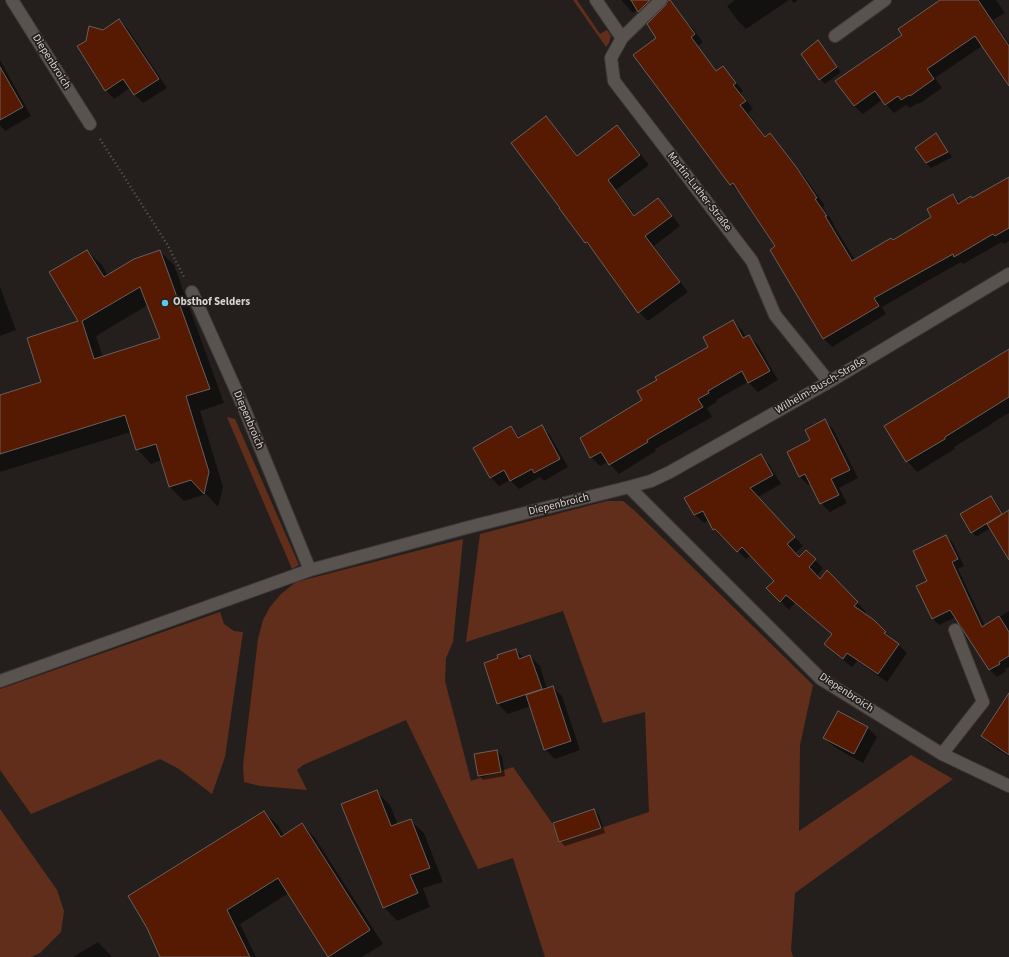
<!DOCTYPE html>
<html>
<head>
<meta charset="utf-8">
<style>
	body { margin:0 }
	canvas { display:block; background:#241f1d }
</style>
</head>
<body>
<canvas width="1009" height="957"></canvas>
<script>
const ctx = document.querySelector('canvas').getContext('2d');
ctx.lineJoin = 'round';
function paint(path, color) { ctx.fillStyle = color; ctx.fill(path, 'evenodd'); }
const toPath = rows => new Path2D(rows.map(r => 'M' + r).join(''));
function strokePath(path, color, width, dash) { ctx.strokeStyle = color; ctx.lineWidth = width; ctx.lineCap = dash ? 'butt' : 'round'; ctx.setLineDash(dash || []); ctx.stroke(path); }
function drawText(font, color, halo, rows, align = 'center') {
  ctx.font = font + ' "Source Sans 3",sans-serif'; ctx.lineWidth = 3.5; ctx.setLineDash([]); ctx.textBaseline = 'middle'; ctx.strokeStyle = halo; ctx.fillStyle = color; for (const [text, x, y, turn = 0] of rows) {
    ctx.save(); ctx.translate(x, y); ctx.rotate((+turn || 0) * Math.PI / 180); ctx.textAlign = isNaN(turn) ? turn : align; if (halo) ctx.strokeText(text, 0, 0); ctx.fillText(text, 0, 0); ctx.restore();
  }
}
paint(toPath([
	[573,0,577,0,600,34,607,30,611,36,609,43,606,47],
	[227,417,235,419,299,565,292,569],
	[607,501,623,501,635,511,813,685,800,745,799,831,911,755,953,779,795,893,791,950,793,957,545,957,513,858,478,869,406,720,303,765,297,770,307,790,260,786,244,782,243,766,258,639,263,620,270,607,281,594,296,582,463,539,453,642,446,658,445,681,471,781,513,767,552,823,559,842,649,812,645,712,603,723,563,611,466,642,480,534],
	[220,612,224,624,234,631,243,632,225,757,212,794,179,769,160,759,31,814,0,770,0,689],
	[0,809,57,890,64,911,61,932,40,953,31,957,0,957]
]), '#612e1b');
paint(toPath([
	[621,0,668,0,648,20,638,10,633,13],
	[735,0,789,0,746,29,738,21,727,6],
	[791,0,798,0,794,3],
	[941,0,996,0,1005,13,993,20,1009,43,1009,83,982,46,935,78,942,88,919,104,918,103,910,108,906,105,894,113,882,100,863,114,854,106,903,35],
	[683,19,692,27,703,42,698,46,717,72,723,67,731,76,743,91,741,93,753,109,748,113,766,137,770,134,778,143,805,177,825,206,823,207,834,224,833,224,855,260,893,241,932,218,953,195,961,203,973,199,1009,178,1009,241,1004,244,1002,242,963,264,961,262,882,307,886,314,832,347,823,338,777,246,740,192,739,193,731,184],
	[119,20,128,29,167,88,143,103,135,95,130,88,114,99,106,90,103,31],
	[818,41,841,72,825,84,820,79],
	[0,60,31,116,5,131,0,125],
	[546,118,555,127,578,156,617,126,626,135,649,165,616,190,636,216,658,199,667,208,680,226,654,246,688,292,648,321,639,312,594,251,586,243,561,209],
	[936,135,952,157,931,168,926,163],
	[87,251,102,265,108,276,160,251,174,265,224,403,200,411,223,487,218,507,206,494,184,501,170,487,162,460,151,464,137,449,131,432,0,472,0,396,43,383,79,322],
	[148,305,161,339,103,357,96,336],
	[0,287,16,330,0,336],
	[733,321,742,330,746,337,749,336,758,345,778,380,758,392,748,382,716,400,717,402,707,408,712,417,655,449,656,451,619,474,608,462,600,466,591,457,644,401,710,348],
	[1009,348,1009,413,992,423,992,424,954,447,955,449,917,472,907,461,1002,354,1001,353],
	[825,421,833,429,858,478,839,488,847,503,830,512,821,503,811,484,808,485,800,477,811,441],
	[511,427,521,438,542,427,550,435,568,467,544,481,540,477,519,489,510,480,499,486,490,477],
	[761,456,769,464,781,484,758,497,803,546,795,553,799,558,815,560,823,568,817,576,820,580,836,580,866,612,864,614,874,621,907,653,887,682,857,661,852,667,843,660,825,643,833,634,795,603,789,610,768,588,775,581,751,555,746,559,724,537,722,538,714,529,709,520,704,523,695,515,686,498],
	[991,497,996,502,1004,515,1009,511,1009,547,991,528,976,537,972,532],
	[946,536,953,543,964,566,958,569,985,626,1009,611,1009,667,1005,669,1006,671,997,677,990,670,956,617,939,625,932,618,928,581],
	[515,650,524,658,530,656,540,666,547,689,552,687,562,696,580,750,555,759,545,749,531,706,508,714,498,704,486,664,499,659],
	[1009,705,1009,757,991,745,982,736],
	[868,728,877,737,863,763,834,747,824,738],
	[497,751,502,756,505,776,483,780,479,775],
	[376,791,390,805,398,825,410,820,424,833,443,882,423,888,430,907,397,921,384,907],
	[594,810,599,815,605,833,565,846,560,841],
	[264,812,278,825,284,836,302,824,315,838,383,944,362,957,329,957,289,893,240,924,256,957,161,957],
	[98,942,112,957,73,957]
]), '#0007');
const building = toPath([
	[631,0,650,0,638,12,631,0],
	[668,0,670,0,695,34,691,37,716,71,723,66,736,83,733,85,746,101,740,105,765,137,770,133,797,168,817,198,815,199,827,216,825,216,852,261,891,238,893,240,931,217,927,209,953,194,958,204,971,196,972,198,1009,177,1009,228,995,236,993,234,954,257,953,254,874,298,879,306,823,339,770,250,775,246,733,183,730,185,633,55,656,38,647,24,666,5,668,0],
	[940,0,978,0,1009,46,1009,86,975,36,927,69,934,79,910,96,909,95,901,100,898,96,885,105,875,91,854,106,835,81,902,35,898,29,940,0],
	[119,19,159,79,134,95,123,79,105,91,77,46,86,41,89,26,103,30,119,19],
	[818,40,837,67,819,80,801,54,818,40],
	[0,67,23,107,0,120,0,67],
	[546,116,577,156,617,125,640,155,608,180,634,216,658,198,672,216,645,236,680,282,638,313,587,242,585,243,559,208,560,208,511,143,546,116],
	[936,133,948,152,926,163,915,148,936,133],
	[87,250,104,277,134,259,160,250,210,389,186,396,209,472,204,494,191,480,169,487,156,444,136,450,125,415,0,454,0,395,41,382,27,338,78,321,49,272,87,250],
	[140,287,160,338,94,359,82,321,140,287],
	[733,320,743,338,749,335,770,371,748,383,742,371,708,391,709,393,698,399,703,407,647,440,648,442,609,465,601,452,590,458,580,438,642,400,637,391,657,380,655,377,708,347,703,337,733,320],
	[1009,349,1009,397,945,437,945,439,906,462,884,426,1009,349],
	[825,419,850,470,831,479,839,495,820,504,805,474,799,477,787,452,810,440,805,430,825,419],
	[542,425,560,459,534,473,532,469,510,481,504,470,490,478,473,448,511,426,518,438,542,425],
	[761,454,773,475,750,488,795,537,787,544,799,557,806,550,816,559,809,567,820,579,827,570,858,602,854,606,874,620,886,632,884,633,899,644,878,674,847,653,843,659,824,644,832,634,786,595,780,602,766,588,774,581,742,547,737,552,715,529,713,530,703,511,694,515,684,498,761,454],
	[991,496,1002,514,971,533,960,514,991,496],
	[1009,510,1009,560,987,524,1009,510],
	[946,535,958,559,952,562,982,627,999,616,1009,632,1009,656,999,662,1000,664,989,670,950,610,932,619,916,586,927,581,913,551,946,535],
	[516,649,519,659,530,655,542,689,497,704,484,663,498,658,497,655,516,649],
	[553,686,571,741,544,750,526,695,553,686],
	[1009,693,1009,755,981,736,1009,693],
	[838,711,868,727,854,754,823,738,838,711],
	[497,750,501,772,478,776,474,754,497,750],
	[377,790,391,826,411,819,430,868,410,875,418,893,383,908,341,804,377,790],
	[594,809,601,828,559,842,553,823,594,809],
	[264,811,281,837,302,823,370,930,328,957,278,878,227,910,250,957,160,957,147,928,128,896,264,811]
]);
paint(building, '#561901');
strokePath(building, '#66605d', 1);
const minor = toPath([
	[12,0,90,124],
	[596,0,622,38,611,58,614,81,752,261,775,315,829,382],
	[835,36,885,0],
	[622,38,661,0],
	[192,292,244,408,310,570],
	[629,487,821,679,942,754,1009,786],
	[0,681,310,570,473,526,629,487,651,481,670,472,829,382,1009,274],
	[942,754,983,702,955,630]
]);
strokePath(minor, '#3d3938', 14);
strokePath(toPath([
	[100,139,167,244,184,277]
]), '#5e5a58', 2.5, [1, 3]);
strokePath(minor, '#595350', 12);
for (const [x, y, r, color] of [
	[165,303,4,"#5cc7e7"]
]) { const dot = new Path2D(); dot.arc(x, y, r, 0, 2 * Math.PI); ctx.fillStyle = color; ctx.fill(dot); strokePath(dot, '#241f1d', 1.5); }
drawText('11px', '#d7d3d2', '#241f1d', [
	["Diepenbroich",51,62,58],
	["Martin-Luther-Straße",699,192,52],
	["Wilhelm-Busch-Straße",821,386,-30],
	["Diepenbroich",248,420,67],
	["Diepenbroich",559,505,-14],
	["Diepenbroich",846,693,33]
]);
drawText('bold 11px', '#d7d3d2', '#241f1d', [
	["Obsthof Selders",173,303]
], 'left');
</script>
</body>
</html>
